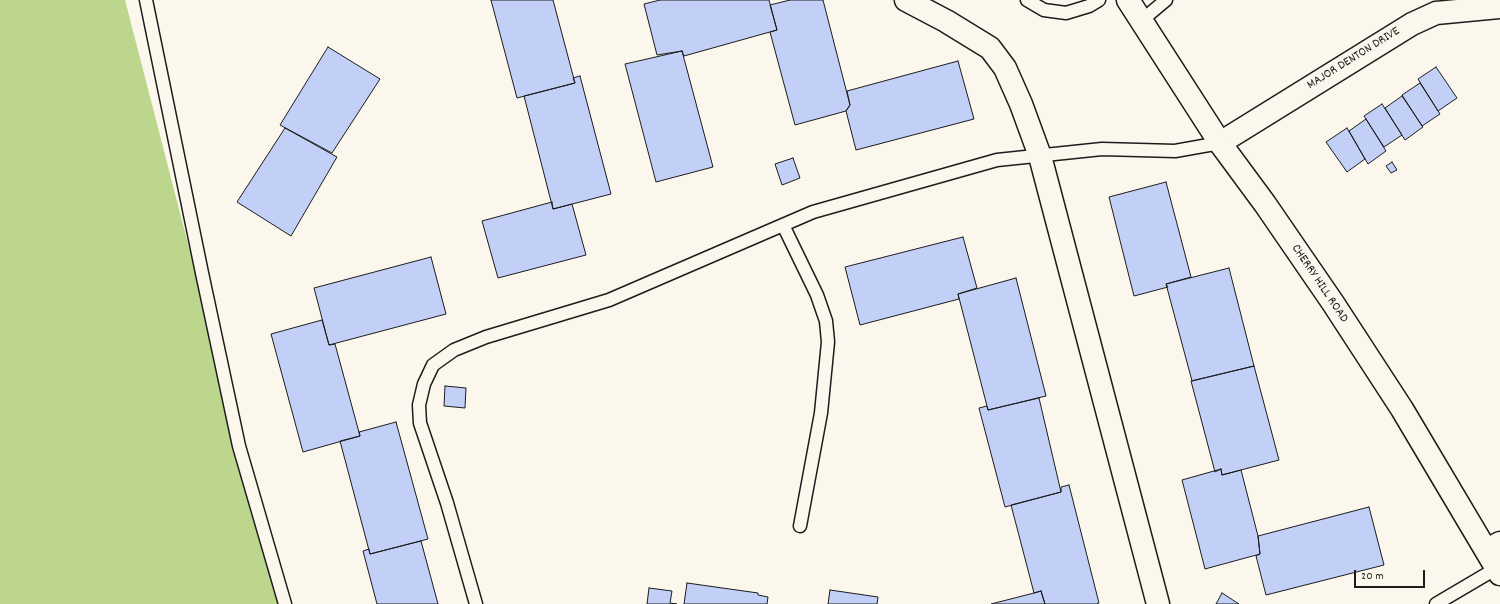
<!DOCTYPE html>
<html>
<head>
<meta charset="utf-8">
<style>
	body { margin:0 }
	#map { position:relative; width:1500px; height:604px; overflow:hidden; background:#fbf7ec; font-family:Dekko,sans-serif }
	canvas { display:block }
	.scale { position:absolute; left:1354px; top:570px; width:71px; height:18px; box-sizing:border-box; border:2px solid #1c1c1c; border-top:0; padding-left:5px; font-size:12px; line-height:14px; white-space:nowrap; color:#1c1c1c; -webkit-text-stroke:3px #fbf7ec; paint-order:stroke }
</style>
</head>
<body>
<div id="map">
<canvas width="1500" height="604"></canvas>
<div class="scale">20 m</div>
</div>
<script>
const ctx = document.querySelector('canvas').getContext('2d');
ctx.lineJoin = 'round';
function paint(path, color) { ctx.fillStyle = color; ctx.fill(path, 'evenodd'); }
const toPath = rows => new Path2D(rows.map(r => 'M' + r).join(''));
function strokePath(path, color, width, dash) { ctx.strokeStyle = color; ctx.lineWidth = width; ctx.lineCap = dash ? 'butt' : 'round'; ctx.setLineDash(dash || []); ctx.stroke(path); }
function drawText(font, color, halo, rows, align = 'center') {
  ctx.font = font + ' Dekko,sans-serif'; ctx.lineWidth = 4; ctx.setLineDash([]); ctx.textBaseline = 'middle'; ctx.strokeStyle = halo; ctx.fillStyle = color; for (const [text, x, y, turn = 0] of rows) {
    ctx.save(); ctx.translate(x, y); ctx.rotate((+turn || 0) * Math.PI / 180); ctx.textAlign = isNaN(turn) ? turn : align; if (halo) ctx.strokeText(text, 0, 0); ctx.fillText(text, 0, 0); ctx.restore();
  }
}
paint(toPath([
	[0,0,125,0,281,604,0,604]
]), '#bdd68d');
const building = toPath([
	[491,0,553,0,575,83,517,98,491,0],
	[660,0,769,0,777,30,684,56,682,51,657,55,644,4,660,0],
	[790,0,823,0,850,105,846,111,795,125,770,32,777,30,770,5,790,0],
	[328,47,380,79,332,153,280,125,328,47],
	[682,51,713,167,656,182,625,64,682,51],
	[958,61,974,119,856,150,846,111,850,105,847,91,958,61],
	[1436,67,1457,98,1438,111,1418,79,1436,67],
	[580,76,611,194,553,209,524,96,575,83,573,78,580,76],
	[1420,83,1440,114,1422,126,1402,95,1420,83],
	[1402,96,1423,127,1405,140,1385,108,1402,96],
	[1382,104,1402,135,1384,147,1364,116,1382,104],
	[1366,119,1386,151,1368,164,1349,131,1366,119],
	[285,128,337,157,291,236,237,202,285,128],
	[1347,128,1365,159,1347,172,1326,142,1347,128],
	[793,158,800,178,782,185,775,164,793,158],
	[1392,162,1397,170,1391,173,1386,166,1392,162],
	[1166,182,1191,277,1166,284,1168,287,1134,296,1109,197,1166,182],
	[552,202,553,209,572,204,586,255,498,278,482,221,552,202],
	[963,237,977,288,958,294,959,299,860,325,845,267,963,237],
	[431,257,446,314,329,345,314,288,431,257],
	[1229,268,1254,366,1192,381,1166,284,1229,268],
	[1016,278,1046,396,988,410,958,294,1016,278],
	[322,320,329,345,335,344,360,436,303,452,271,334,322,320],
	[1254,366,1279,460,1222,475,1221,469,1215,472,1191,381,1254,366],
	[445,386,466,388,465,408,444,406,445,386],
	[1039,398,1061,492,1005,507,979,408,987,406,988,410,1039,398],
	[396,422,428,539,370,554,340,441,360,436,359,432,396,422],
	[1221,469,1222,475,1241,470,1258,536,1260,554,1205,569,1182,480,1221,469],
	[1069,485,1099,603,1096,604,1045,604,1041,591,1034,593,1011,505,1061,492,1061,487,1069,485],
	[1369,507,1384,565,1266,595,1256,556,1260,554,1258,536,1369,507],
	[421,541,438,604,377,604,363,551,369,549,370,554,421,541],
	[687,583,758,593,758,595,768,597,767,604,684,604,687,583],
	[649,588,672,591,670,603,677,604,647,604,649,588],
	[830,590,878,597,877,604,828,604,830,590],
	[1041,591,1045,604,991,604,1034,593,1041,591],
	[1222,593,1239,604,1216,604,1222,593]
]);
paint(building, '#c2d0f7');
strokePath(building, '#1c1c1c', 1);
const lane = toPath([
	[146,0,202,273,239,446,285,604],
	[1027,0,1044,10,1066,13,1089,6,1099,0],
	[1141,21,1166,0],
	[783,225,817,295,826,321,828,342,821,413,800,526],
	[476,604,447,503,420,423,419,405,424,384,433,365,454,350,486,337,609,300,813,212,997,160,1102,149,1175,151,1220,143],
	[1436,604,1497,568]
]);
const street = toPath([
	[906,0,946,21,990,48,1005,68,1021,104,1040,156,1158,604],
	[1220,143,1412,24,1436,13,1500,7],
	[1487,550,1500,543]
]);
const primary = toPath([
	[1128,0,1220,143,1265,204,1333,303,1402,409,1500,574]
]);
strokePath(lane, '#1c1c1c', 15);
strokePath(street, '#1c1c1c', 25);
strokePath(primary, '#1c1c1c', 25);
strokePath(lane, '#fbf7ec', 12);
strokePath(street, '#fbf7ec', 22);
strokePath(primary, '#fbf7ec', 22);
drawText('13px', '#1c1c1c', '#fbf7ec', [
	["MAJOR DENTON DRIVE",1354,59,-32],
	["CHERRY HILL ROAD",1319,284,56]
]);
</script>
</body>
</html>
